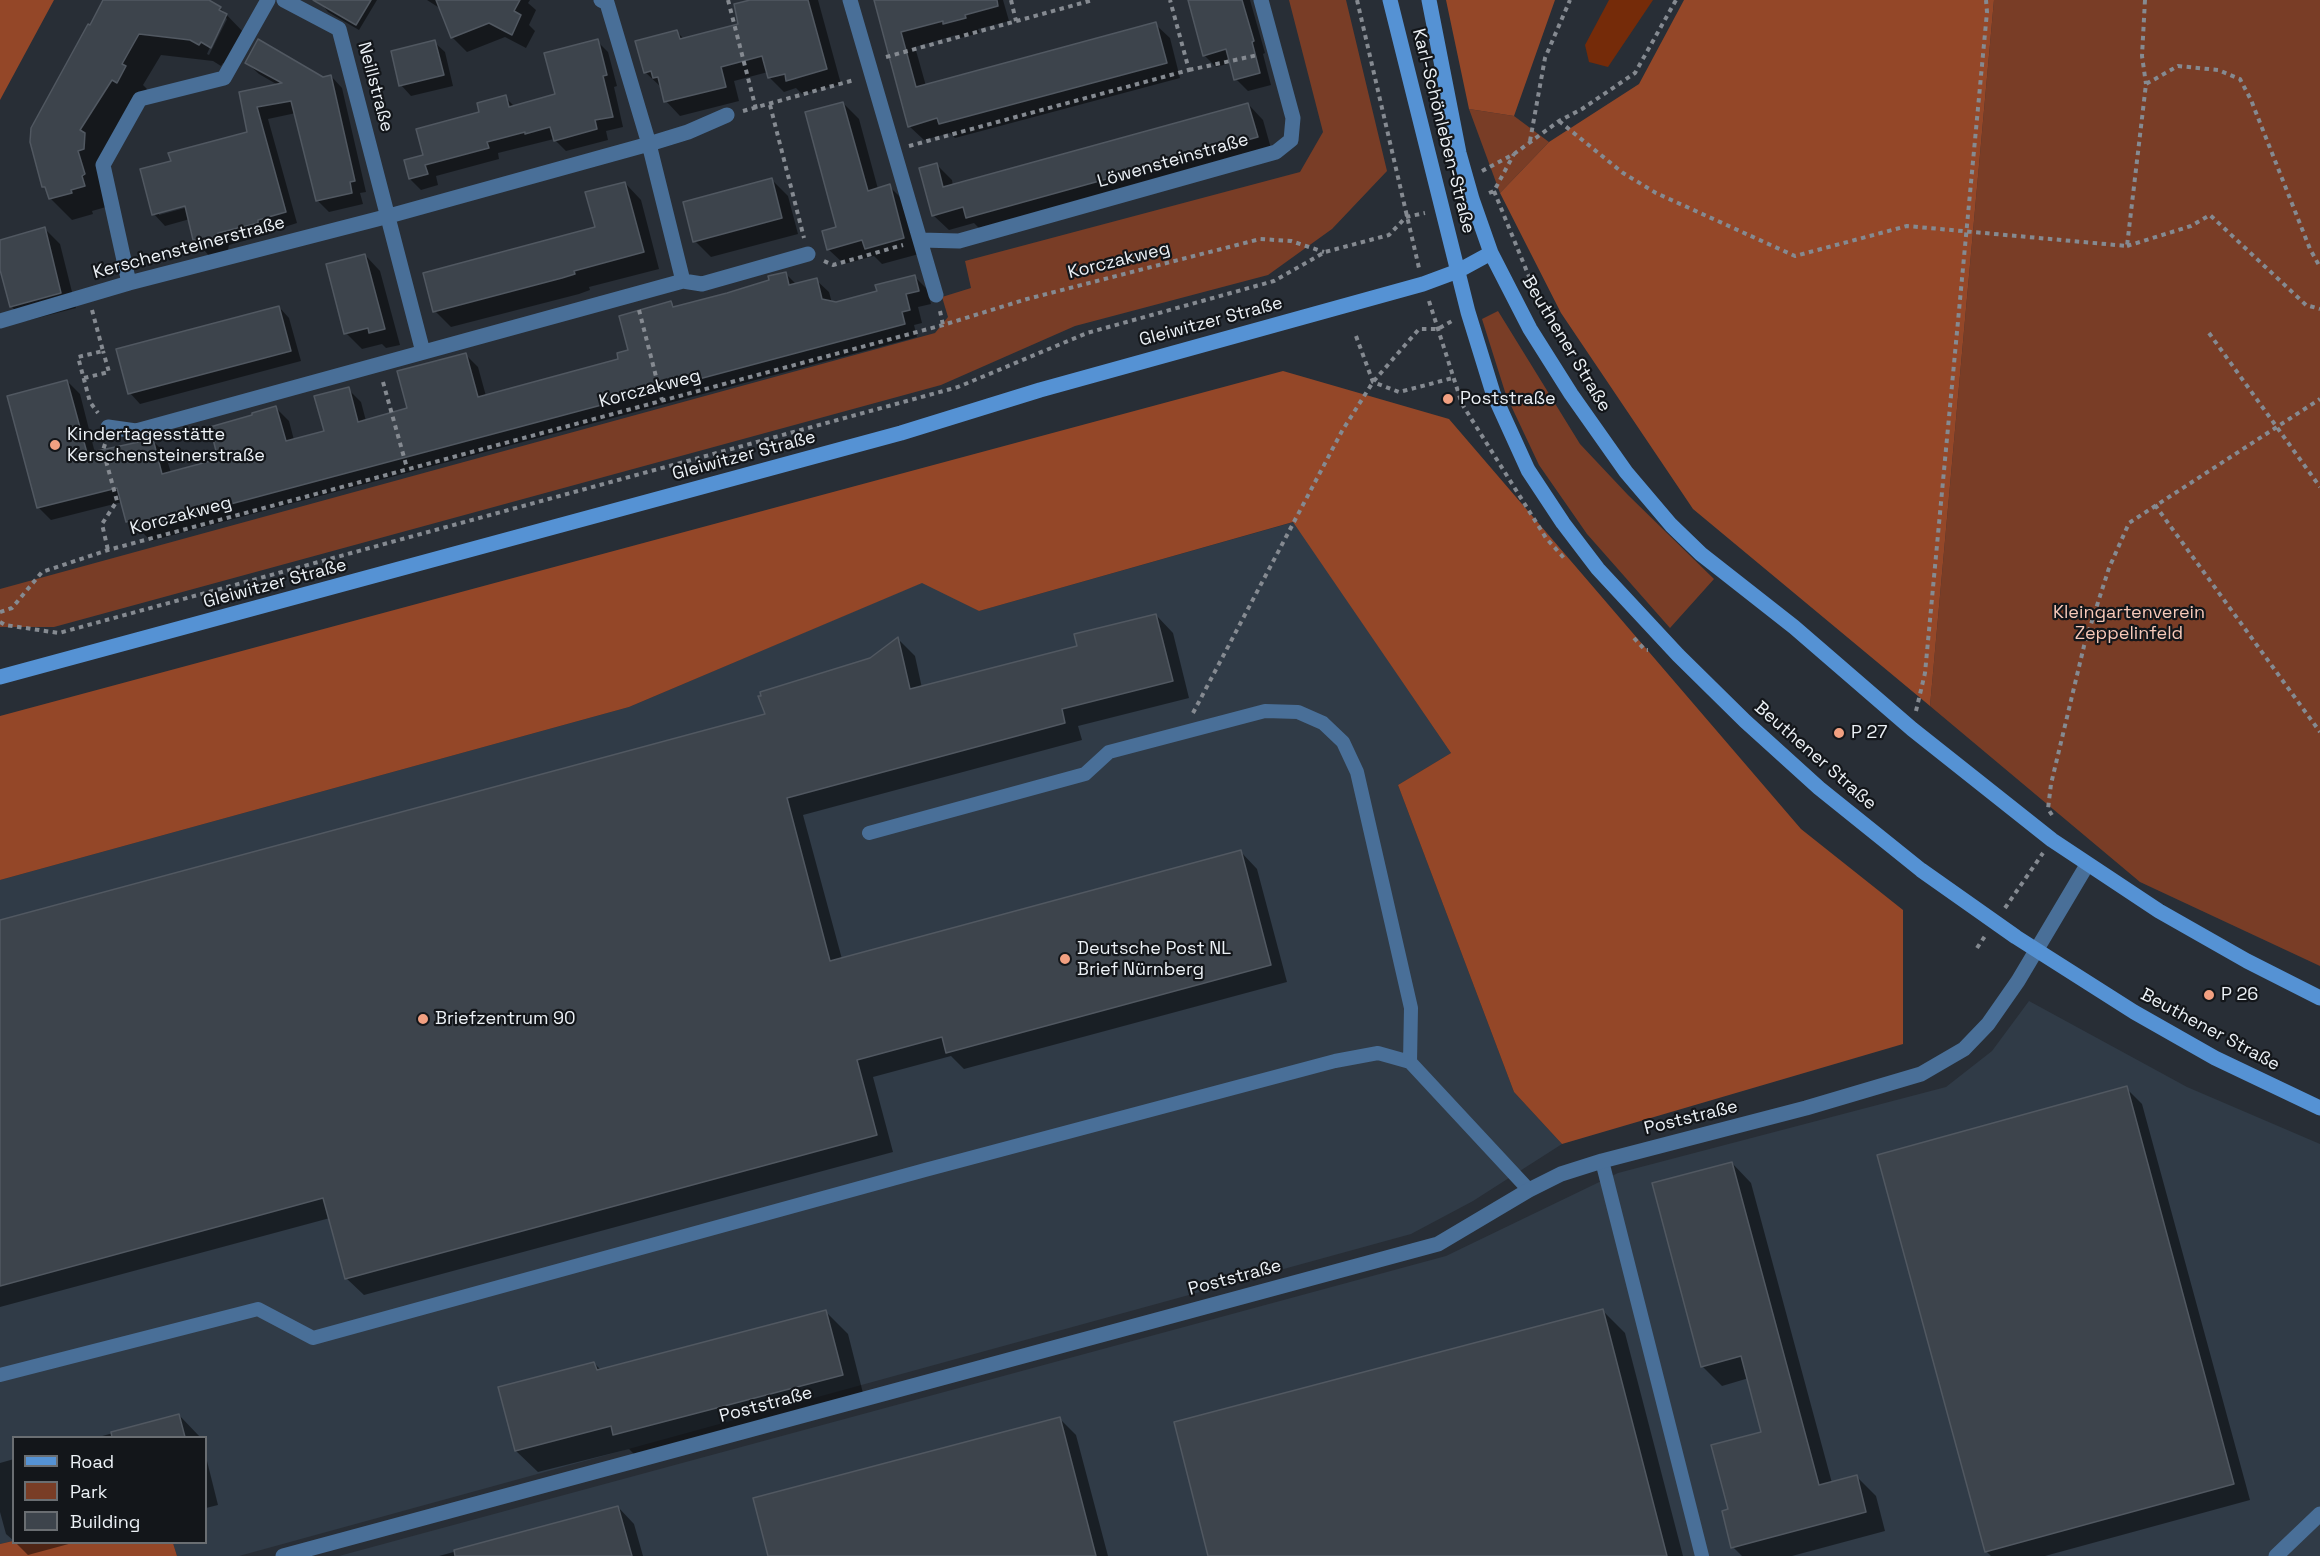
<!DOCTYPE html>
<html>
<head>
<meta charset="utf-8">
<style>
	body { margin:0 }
	#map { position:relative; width:2320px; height:1556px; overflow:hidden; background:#282e36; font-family:"Space Grotesk",sans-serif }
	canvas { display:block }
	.legend { position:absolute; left:12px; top:1436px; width:195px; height:108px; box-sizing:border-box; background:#13161a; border:2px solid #6a6e72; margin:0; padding:8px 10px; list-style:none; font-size:18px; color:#ecf1f6 }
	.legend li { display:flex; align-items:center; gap:12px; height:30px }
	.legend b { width:30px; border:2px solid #6a6e72 }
</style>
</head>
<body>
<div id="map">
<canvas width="2320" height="1556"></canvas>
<ul class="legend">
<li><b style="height:8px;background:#5592d4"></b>Road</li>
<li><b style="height:16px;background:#793d26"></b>Park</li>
<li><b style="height:16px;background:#3d444c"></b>Building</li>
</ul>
</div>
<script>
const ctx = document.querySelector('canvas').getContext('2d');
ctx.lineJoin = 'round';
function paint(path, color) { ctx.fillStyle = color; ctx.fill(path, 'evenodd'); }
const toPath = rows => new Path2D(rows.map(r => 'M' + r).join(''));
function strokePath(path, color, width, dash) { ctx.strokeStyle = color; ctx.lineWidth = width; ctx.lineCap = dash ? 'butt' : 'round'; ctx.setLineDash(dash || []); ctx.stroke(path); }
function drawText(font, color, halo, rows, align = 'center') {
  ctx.font = font + ' "Space Grotesk",sans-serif'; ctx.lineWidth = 4.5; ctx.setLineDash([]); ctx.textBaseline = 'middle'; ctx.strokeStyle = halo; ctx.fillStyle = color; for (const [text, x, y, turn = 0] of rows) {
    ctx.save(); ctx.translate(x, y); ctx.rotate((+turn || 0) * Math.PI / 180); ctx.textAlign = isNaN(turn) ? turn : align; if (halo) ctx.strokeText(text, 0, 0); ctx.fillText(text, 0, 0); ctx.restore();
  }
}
paint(toPath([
	[1294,522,1451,753,1398,785,1514,1092,1562,1144,1473,1201,1411,1234,239,1556,177,1556,173,1543,206,1542,206,1438,14,1438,13,1541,0,1544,0,880,629,707,923,582,979,611],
	[2029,1001,2187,1087,2320,1144,2320,1556,339,1556,1446,1256,1618,1173,1946,1087,1992,1051]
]), '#303b47');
paint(toPath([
	[1289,0,1346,0,1387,171,1332,229,1268,275,1075,326,941,385,54,627,0,627,0,589,935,333,948,317,942,297,971,288,965,261,1300,172,1323,132],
	[1994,0,2320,0,2320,966,2140,882,1930,706],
	[1469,109,1514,116,1549,142,1500,193],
	[1498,311,1580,444,1628,495,1714,579,1670,628,1587,534,1539,465,1506,395,1482,319]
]), '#793d26');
paint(toPath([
	[0,0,54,0,0,100],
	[1446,0,1555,0,1514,116,1469,109],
	[1684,0,1994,0,1930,706,1693,509,1561,313,1500,193,1549,142,1639,84],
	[1283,371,1449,419,1801,829,1903,910,1903,1044,1562,1144,1514,1092,1398,785,1451,753,1293,522,979,611,922,583,629,707,0,880,0,716],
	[13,1541,14,1542,173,1543,177,1556,0,1556,0,1544]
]), '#944728');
paint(toPath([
	[1609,0,1653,0,1608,67,1589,62,1585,45]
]), '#752b09');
paint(toPath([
	[109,0,206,0,220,8,248,37,233,69,223,63,221,66,213,61,161,55,143,85,147,89,107,156,106,207,92,211,93,214,72,220,50,198,44,186,91,27],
	[224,16,227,19,209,55,207,54],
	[319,0,377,0,359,30,328,12],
	[427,0,530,0,528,3,536,10,529,25,535,31,526,48,505,37,467,52,452,37,441,9],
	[748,0,818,0,841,84,802,94,796,88,784,92,770,78,768,72,734,81,739,101,680,116,666,101,662,86,660,86,645,72,677,32,684,39,740,25],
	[875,0,1003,0,1009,21,978,29,980,33,960,38,956,35,915,47,926,86,1155,24,1170,38,1180,78,955,138,950,133,924,140,909,126],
	[1189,0,1250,0,1265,53,1263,54,1271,85,1248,91,1236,79,1231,63,1216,67,1204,55],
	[597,41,608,52,617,86,614,87,623,127,606,131,608,140,566,151,554,139,498,153,499,159,436,176,438,185,421,190,410,179,425,156,505,97,515,107,556,96],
	[434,42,445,52,453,86,411,96,401,85],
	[247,63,322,78,331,76,342,88,366,192,360,193,363,204,329,212,317,200,296,113,268,119,297,223,269,232,269,234,229,245,227,255,212,259,195,240,190,219,165,226,154,214,172,162,249,133,241,93,278,85,259,74],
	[192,203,192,206,159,215,159,211],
	[843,103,859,119,878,189,889,186,905,202,919,254,882,264,874,256,844,264,828,249,838,228],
	[1248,104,1263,120,1272,152,983,232,974,223,949,230,933,215,937,165,952,180,953,186],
	[772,180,788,196,798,234,711,257,695,241],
	[625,183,641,200,659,269,589,287,590,290,579,294,451,327,435,311,596,228],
	[45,229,60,244,76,308,26,321,11,306,0,264,0,241],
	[365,255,380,271,400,345,386,348,382,344,362,349,346,333],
	[785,273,796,284,816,280,829,292,832,303,836,304,879,292,914,276,927,289,931,304,918,307,922,323,914,325,917,337,151,541,143,533,140,534,127,521,122,502,51,520,39,508,9,397,67,381,80,394,95,453,152,440,165,453,171,473,220,460,276,408,289,421,294,440,326,432,348,389,361,402,366,421,409,409,465,354,478,367,486,396,620,360,671,303,676,308,771,281],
	[279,307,289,318,301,361,140,404,130,393],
	[1156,615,1173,633,1189,698,1078,726,1082,740,803,815,842,959,1240,851,1257,869,1287,982,964,1069,951,1056,873,1077,893,1152,364,1295,346,1278,330,1218,0,1307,0,922,767,715,871,659,898,639,915,656,922,688,1079,647],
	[2126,1088,2142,1104,2250,1500,2045,1556,1991,1556,1986,1551],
	[1732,1163,1751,1183,1832,1483,1856,1476,1876,1496,1885,1531,1792,1556,1742,1556,1733,1547,1730,1510,1763,1433,1749,1378,1722,1386,1702,1366],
	[1603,1311,1625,1333,1683,1556,1210,1556],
	[826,1312,848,1334,864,1397,636,1456,629,1449,538,1472,516,1451,594,1363,601,1370],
	[179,1415,201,1438,95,1438],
	[1060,1419,1076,1435,1108,1556,769,1556],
	[206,1457,218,1505,206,1508],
	[14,1459,14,1541,6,1534,0,1512,0,1463],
	[618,1507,634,1524,643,1556,439,1556],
	[15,1542,76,1542,28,1555]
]), '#0007');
const building = toPath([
	[103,0,209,0,221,7,219,10,227,14,211,48,201,42,199,45,190,40,139,34,122,64,126,66,117,83,112,80,80,130,85,133,84,149,78,151,85,174,82,176,85,186,71,190,72,193,49,199,45,187,42,187,30,142,31,128,88,24,90,25,103,0],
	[313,0,371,0,356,25,313,0],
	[436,0,520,0,514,11,521,15,512,35,489,23,451,38,436,0],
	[750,0,808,0,827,69,786,81,785,74,768,78,762,56,721,67,726,87,664,102,658,77,653,78,651,71,644,73,635,41,677,30,680,39,738,24,734,4,750,0],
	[874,0,997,0,998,6,965,15,966,18,943,24,943,21,901,32,916,87,1156,22,1167,63,939,124,937,118,908,127,874,0],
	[1188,0,1242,0,1254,41,1252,42,1260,73,1234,80,1226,49,1203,56,1188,0],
	[258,39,323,77,331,75,355,181,350,182,352,193,316,201,291,101,257,107,286,212,258,220,258,223,218,233,216,244,199,248,197,240,193,240,185,206,152,215,140,169,171,161,168,153,247,132,239,92,282,83,245,63,258,39],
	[598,39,607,75,603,76,613,117,595,120,597,129,554,141,550,127,525,134,525,132,487,142,489,148,425,165,428,174,409,179,404,160,423,155,416,129,479,112,477,103,506,95,509,107,555,94,544,53,598,39],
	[435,40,444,75,399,86,391,51,435,40],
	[843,102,868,191,890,184,904,238,865,249,862,240,827,250,822,231,836,227,805,112,843,102],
	[1248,103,1258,137,966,218,963,207,932,216,919,168,937,163,943,187,1248,103],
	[772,178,782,218,693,242,683,202,772,178],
	[625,182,644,252,574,271,575,274,562,278,433,312,423,273,595,227,585,192,625,182],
	[45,227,61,293,10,307,0,270,0,240,45,227],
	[365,254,385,329,369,333,368,328,344,334,326,264,365,254],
	[786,272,789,285,817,278,822,299,836,302,877,291,875,285,915,275,919,291,906,294,910,310,902,312,905,324,137,529,134,520,126,522,117,488,37,508,7,396,67,380,87,453,153,439,162,474,218,459,210,427,252,415,252,413,276,406,286,441,324,431,314,396,349,387,358,422,407,408,397,371,466,353,478,397,618,359,617,353,628,350,619,316,671,301,673,307,727,293,769,280,768,276,786,272],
	[279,306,291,351,128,394,116,349,279,306],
	[1156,614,1173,681,1062,709,1065,723,787,798,830,961,1241,850,1271,965,946,1053,942,1037,857,1060,877,1135,345,1279,323,1198,0,1286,0,920,765,714,758,696,761,696,760,692,870,658,898,637,910,689,1077,646,1074,634,1156,614],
	[2127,1086,2234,1484,1985,1552,1877,1155,2127,1086],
	[1732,1162,1819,1485,1857,1475,1866,1512,1731,1548,1722,1511,1728,1509,1711,1445,1761,1432,1741,1356,1701,1367,1652,1183,1732,1162],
	[1603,1309,1667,1556,1208,1556,1174,1422,1603,1309],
	[826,1310,843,1375,613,1435,611,1426,515,1451,498,1387,594,1362,597,1370,826,1310],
	[179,1414,185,1437,112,1437,111,1432,179,1414],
	[1060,1417,1096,1556,768,1556,753,1498,1060,1417],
	[618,1506,632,1556,455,1556,454,1550,618,1506]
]);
paint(building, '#3d444c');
strokePath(building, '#515861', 1.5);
strokePath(toPath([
	[728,0,756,109],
	[1011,0,1016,21],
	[1357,0,1419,268],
	[2145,0,2142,56,2146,84],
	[886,57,1093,0],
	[1189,70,1258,55],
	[770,105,804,238],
	[743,111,854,80],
	[1559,121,1623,173,1656,193,1795,256,1907,226,2127,246,2146,84,2178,66,2218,70,2240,79,2251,100,2310,249,2320,267],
	[1530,141,1545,58,1570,0],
	[909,146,1189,70,1170,0],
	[1482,171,1514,154,1559,121,1582,109,1635,73,1676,0],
	[1494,191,1530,279,1524,282],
	[1489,193,1494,191,1514,154],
	[2127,246,2191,226,2210,215,2306,305,2320,309],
	[824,261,833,265,903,245],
	[1429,301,1462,404,1546,538,1564,558],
	[92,310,103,351,78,357,90,402,98,413],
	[639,310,662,400],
	[940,311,943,325],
	[2209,333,2320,487],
	[1356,336,1373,382,1399,392,1453,378],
	[84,378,109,372,103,351],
	[383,382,407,468],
	[105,444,103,450,117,501,102,524,108,550],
	[2155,505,2320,732],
	[0,612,12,608,42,572,108,550,943,325,1027,299,1260,239,1291,241,1324,252],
	[0,622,5,625,59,633,958,387,1087,333,1274,281,1325,252,1389,235,1406,217,1425,213],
	[1634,638,1645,650,1648,650],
	[1916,711,1925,673,1987,12,1986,0],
	[1193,713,1342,431,1373,382,1419,329,1438,329,1452,321],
	[2052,815,2048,809,2051,784,2084,646,2109,568,2129,523,2320,399],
	[2005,908,2043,853],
	[1977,948,1985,936]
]), '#858a91', 4, [4.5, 4.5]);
strokePath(toPath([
	[869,833,1085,774,1109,752,1265,711,1298,712,1323,723,1343,742,1357,772,1411,1008,1410,1062],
	[1602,1161,1702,1556],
	[0,1375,258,1309,313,1338,925,1170,1335,1061,1378,1053,1410,1062,1529,1190]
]), '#496f98', 14);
strokePath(toPath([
	[284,0,339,29,423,352],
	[850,0,936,295],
	[921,240,959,241,1276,152,1291,140,1293,118,1261,0],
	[683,281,702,284,808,254],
	[129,283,103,165,140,99,224,78,268,0],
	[0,321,129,283,389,216,649,144,688,132,727,115],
	[108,427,136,431,683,281,649,144,607,3,601,0],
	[283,1556,1438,1244,1529,1190,1561,1174,1602,1161,1806,1108,1921,1074,1964,1049,1988,1024,2018,981,2087,865],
	[2276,1556,2320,1514]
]), '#496f98', 15);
strokePath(toPath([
	[1390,0,1468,312,1493,393,1528,470,1563,523,1598,569,1678,655,1745,721,1819,788,1921,870,2016,937,2134,1012,2215,1058,2320,1108],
	[1429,0,1459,153,1472,199,1491,253,1530,329,1571,394,1626,472,1671,525,1701,554,1794,627,1912,729,2052,840,2159,911,2247,961,2320,998],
	[0,677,901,433,1040,390,1423,284,1458,271,1491,253]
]), '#5592d4', 15);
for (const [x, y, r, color] of [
	[1448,399,6,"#f2a081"],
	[55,445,6,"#f2a081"],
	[1839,733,6,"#f2a081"],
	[1065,959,6,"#f2a081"],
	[2209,995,6,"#f2a081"],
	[423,1019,6,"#f2a081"]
]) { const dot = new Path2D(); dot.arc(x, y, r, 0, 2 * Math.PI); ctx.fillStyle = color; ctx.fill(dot); strokePath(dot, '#13161a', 2); }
drawText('18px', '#ecf1f6', '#13161a', [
	["Neillstraße",375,87,75],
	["Karl-Schönleben-Straße",1443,131,76],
	["Löwensteinstraße",1173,161,-16],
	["Kerschensteinerstraße",189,248,-15],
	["Korczakweg",1119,261,-14],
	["Gleiwitzer Straße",1211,322,-15],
	["Beuthener Straße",1566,344,59],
	["Korczakweg",650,389,-15],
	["Gleiwitzer Straße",744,456,-15],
	["Korczakweg",181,516,-15],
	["Gleiwitzer Straße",275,584,-15],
	["Beuthener Straße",1815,756,41],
	["Beuthener Straße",2210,1030,28],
	["Poststraße",1691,1118,-14],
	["Poststraße",1235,1278,-15],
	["Poststraße",766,1405,-15]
]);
drawText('18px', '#ecf1f6', '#13161a', [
	["Poststraße",1460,399],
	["Kindertagesstätte",67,435],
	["Kerschensteinerstraße",67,456],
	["P 27",1851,733],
	["Deutsche Post NL",1077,949],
	["Brief Nürnberg",1077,970],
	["P 26",2221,995],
	["Briefzentrum 90",435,1019]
], 'left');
drawText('18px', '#f7c9b9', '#13161a', [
	["Kleingartenverein",2129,613],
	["Zeppelinfeld",2129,634]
]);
</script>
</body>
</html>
